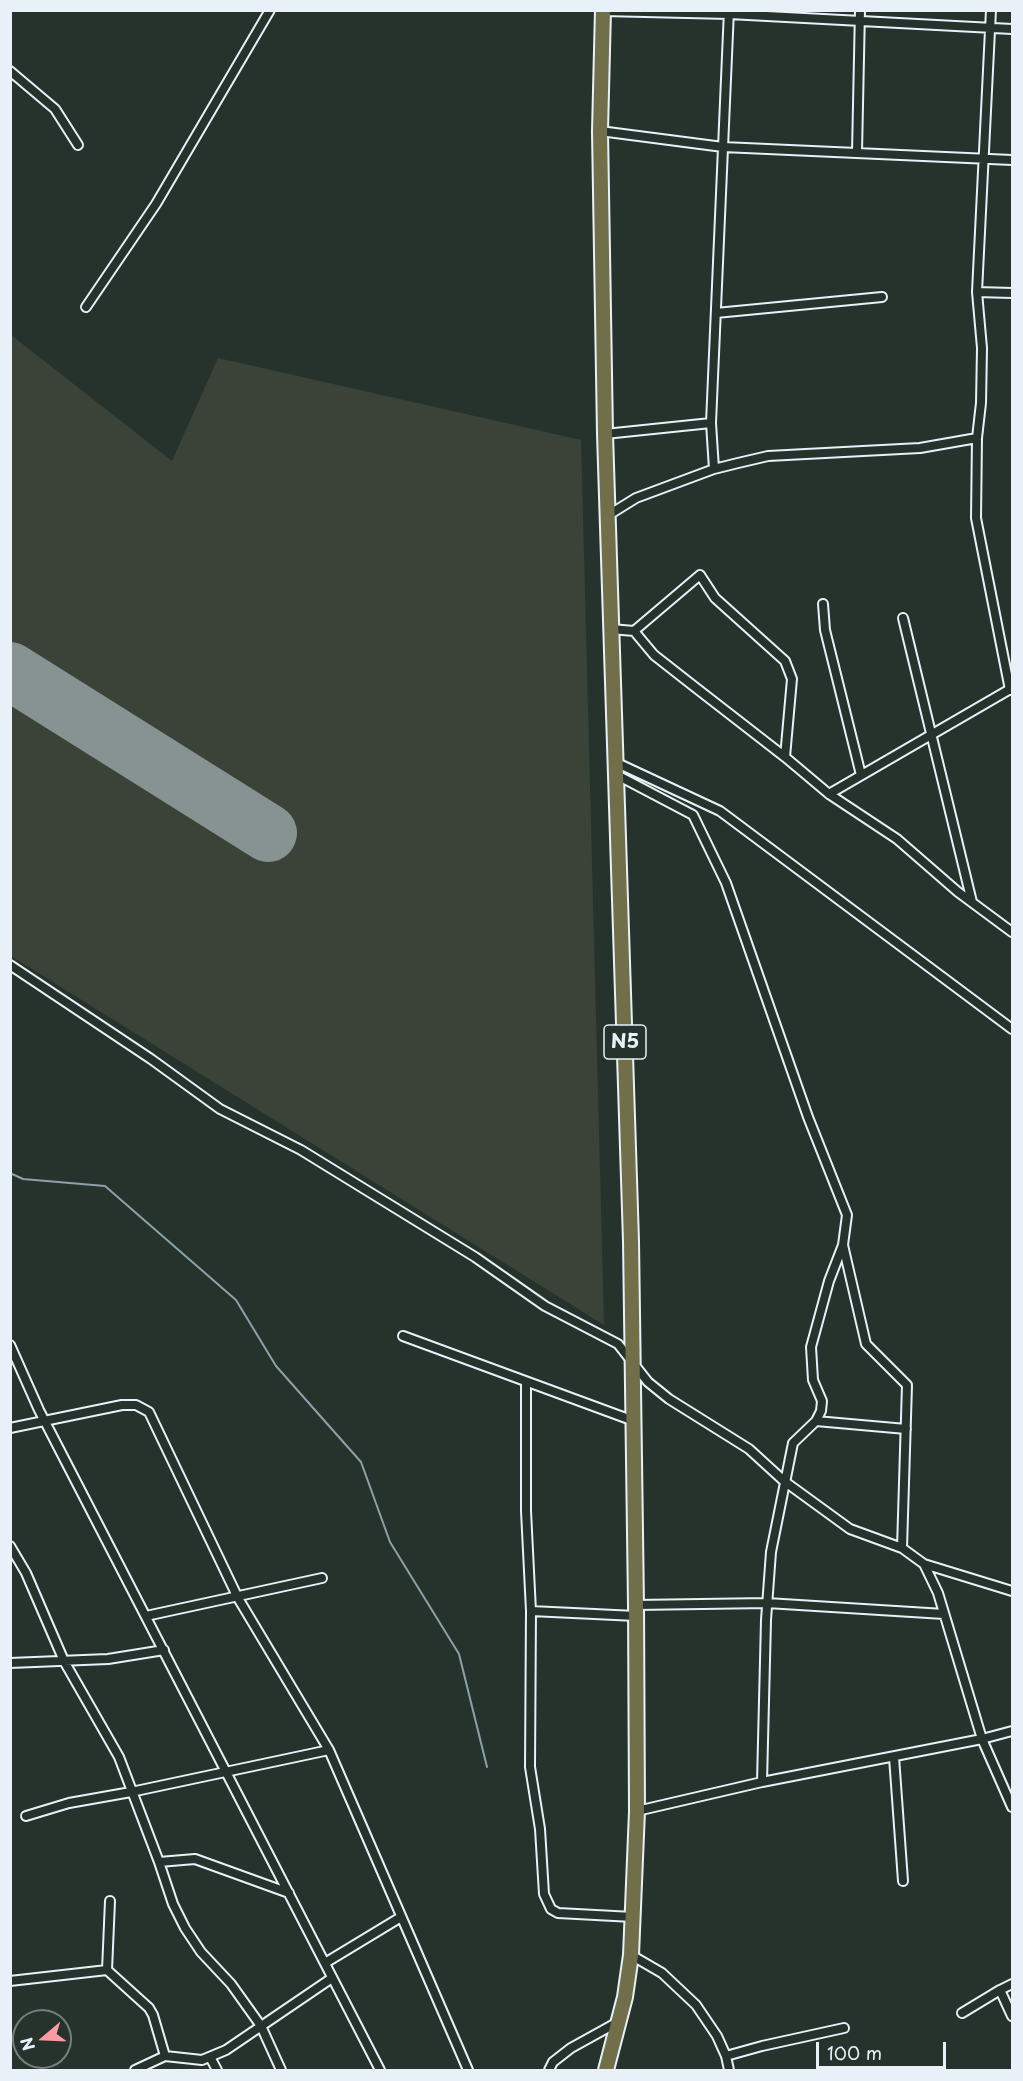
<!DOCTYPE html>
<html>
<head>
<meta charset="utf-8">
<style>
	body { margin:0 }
	#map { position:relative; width:1023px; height:2081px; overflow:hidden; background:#26332d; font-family:"Playpen Sans",sans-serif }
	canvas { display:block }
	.frame { position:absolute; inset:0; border:12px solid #e8f1f8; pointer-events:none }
	.north { position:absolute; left:12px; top:2009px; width:60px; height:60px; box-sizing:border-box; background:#26332d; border:2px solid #747f7e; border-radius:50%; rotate:251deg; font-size:16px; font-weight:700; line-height:24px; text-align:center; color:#e8f1f8 }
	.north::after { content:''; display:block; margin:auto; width:21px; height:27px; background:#ff9aa2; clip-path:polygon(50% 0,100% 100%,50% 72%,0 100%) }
	.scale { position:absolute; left:816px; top:2042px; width:130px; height:27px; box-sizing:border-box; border:3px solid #e8f1f8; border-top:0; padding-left:8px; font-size:18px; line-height:21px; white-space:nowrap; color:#e8f1f8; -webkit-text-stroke:4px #26332d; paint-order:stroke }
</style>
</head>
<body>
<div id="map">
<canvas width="1023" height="2081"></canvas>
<div class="frame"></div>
<div class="north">N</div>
<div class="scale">100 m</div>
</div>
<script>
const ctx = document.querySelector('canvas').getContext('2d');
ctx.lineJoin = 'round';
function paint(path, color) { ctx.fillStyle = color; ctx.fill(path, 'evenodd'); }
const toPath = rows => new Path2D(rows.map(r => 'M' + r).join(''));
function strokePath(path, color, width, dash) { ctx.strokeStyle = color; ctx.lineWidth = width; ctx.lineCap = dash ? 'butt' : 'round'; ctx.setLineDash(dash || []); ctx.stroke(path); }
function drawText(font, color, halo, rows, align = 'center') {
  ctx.font = font + ' "Playpen Sans",sans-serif'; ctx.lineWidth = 5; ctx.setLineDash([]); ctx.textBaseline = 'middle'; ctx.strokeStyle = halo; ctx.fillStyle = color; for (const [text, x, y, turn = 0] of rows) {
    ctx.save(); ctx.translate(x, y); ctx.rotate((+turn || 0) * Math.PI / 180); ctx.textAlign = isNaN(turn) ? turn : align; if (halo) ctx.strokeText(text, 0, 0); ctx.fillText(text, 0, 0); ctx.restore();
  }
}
paint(toPath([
	[11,335,172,461,218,358,581,440,604,1325,11,956]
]), '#3b4339');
strokePath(toPath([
	[10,1173,23,1179,105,1186,236,1300,276,1366,361,1462,390,1542,459,1654,487,1767]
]), '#8ca1a9', 2);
strokePath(toPath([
	[10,671,268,833]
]), '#879292', 58);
const street = toPath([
	[991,10,977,292,982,348,981,403,977,438,976,518,1010,690],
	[603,11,729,14,1012,29],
	[10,71,55,109,78,145],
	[600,131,723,147,1012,160],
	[857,152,860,10],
	[977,292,1012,293],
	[86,307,156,204,270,10],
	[716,313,882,297],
	[711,423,714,469],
	[605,434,711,423,729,10],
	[607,516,636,498,714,469,738,463,768,456,920,448,977,438],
	[823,604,825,630,861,775],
	[903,618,972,902],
	[611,629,634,631,654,655,691,684,785,757,829,794,897,839,958,892,1012,932],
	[634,631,700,575,715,598,785,661,792,679,785,757],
	[615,762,720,811,1012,1029],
	[615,774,693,815,726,883,808,1117,847,1215,843,1245,829,1281,811,1347,813,1380,822,1401,821,1411,816,1421,793,1443,771,1552,766,1620,762,1782],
	[829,794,1012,688],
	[10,965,151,1059,220,1109,301,1150,475,1257,545,1306,618,1344,648,1382,669,1399,749,1449,784,1481,850,1529,902,1548,924,1564,938,1593,982,1739,1012,1807],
	[843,1245,866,1344,907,1385,902,1548],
	[403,1336,634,1421],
	[10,1345,39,1410,380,2070],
	[526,1383,526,1511,531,1611,530,1767,540,1829,544,1894,551,1909,558,1913,633,1917],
	[816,1421,906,1429],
	[10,1428,122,1405,136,1405,149,1412,238,1598,329,1750,468,2070],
	[10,1546,26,1573,64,1661,119,1757,159,1862,195,1859,289,1893],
	[924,1564,1012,1591],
	[636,1605,767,1603,944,1614],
	[531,1611,636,1616],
	[146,1616,322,1578],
	[10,1663,108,1659,164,1650],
	[894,1757,903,1881],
	[637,1811,762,1782,982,1739,1012,1731],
	[26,1816,69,1803,131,1792,329,1750],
	[159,1862,173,1904,185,1928,201,1952,231,1984,261,2026,281,2070],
	[110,1901,107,1970,149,2008,153,2015,165,2056],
	[631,1955,662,1973,696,2005,717,2036,726,2056,729,2070],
	[325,1963,401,1917],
	[10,1981,107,1970],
	[1012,1984,1000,1990,1012,2016],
	[962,2013,1000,1990],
	[726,2056,762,2046,844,2028],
	[210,2057,217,2070],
	[135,2070,165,2056,202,2060,226,2050,332,1978],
	[549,2070,553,2062,571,2048,618,2022]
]);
const highway = toPath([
	[603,10,600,131,605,434,631,1241,636,1605,637,1811,631,1955,625,1997,606,2070]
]);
strokePath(street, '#e8f1f8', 12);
strokePath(highway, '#e8f1f8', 18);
strokePath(street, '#26332d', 8);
strokePath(highway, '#716f4a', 14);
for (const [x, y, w] of [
	[625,1042,42]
]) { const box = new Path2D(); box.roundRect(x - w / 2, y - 17, w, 34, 4.5); ctx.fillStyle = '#26332d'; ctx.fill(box); strokePath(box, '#e8f1f8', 1.5); }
drawText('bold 20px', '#e8f1f8', null, [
	["N5",625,1042]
]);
</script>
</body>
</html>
